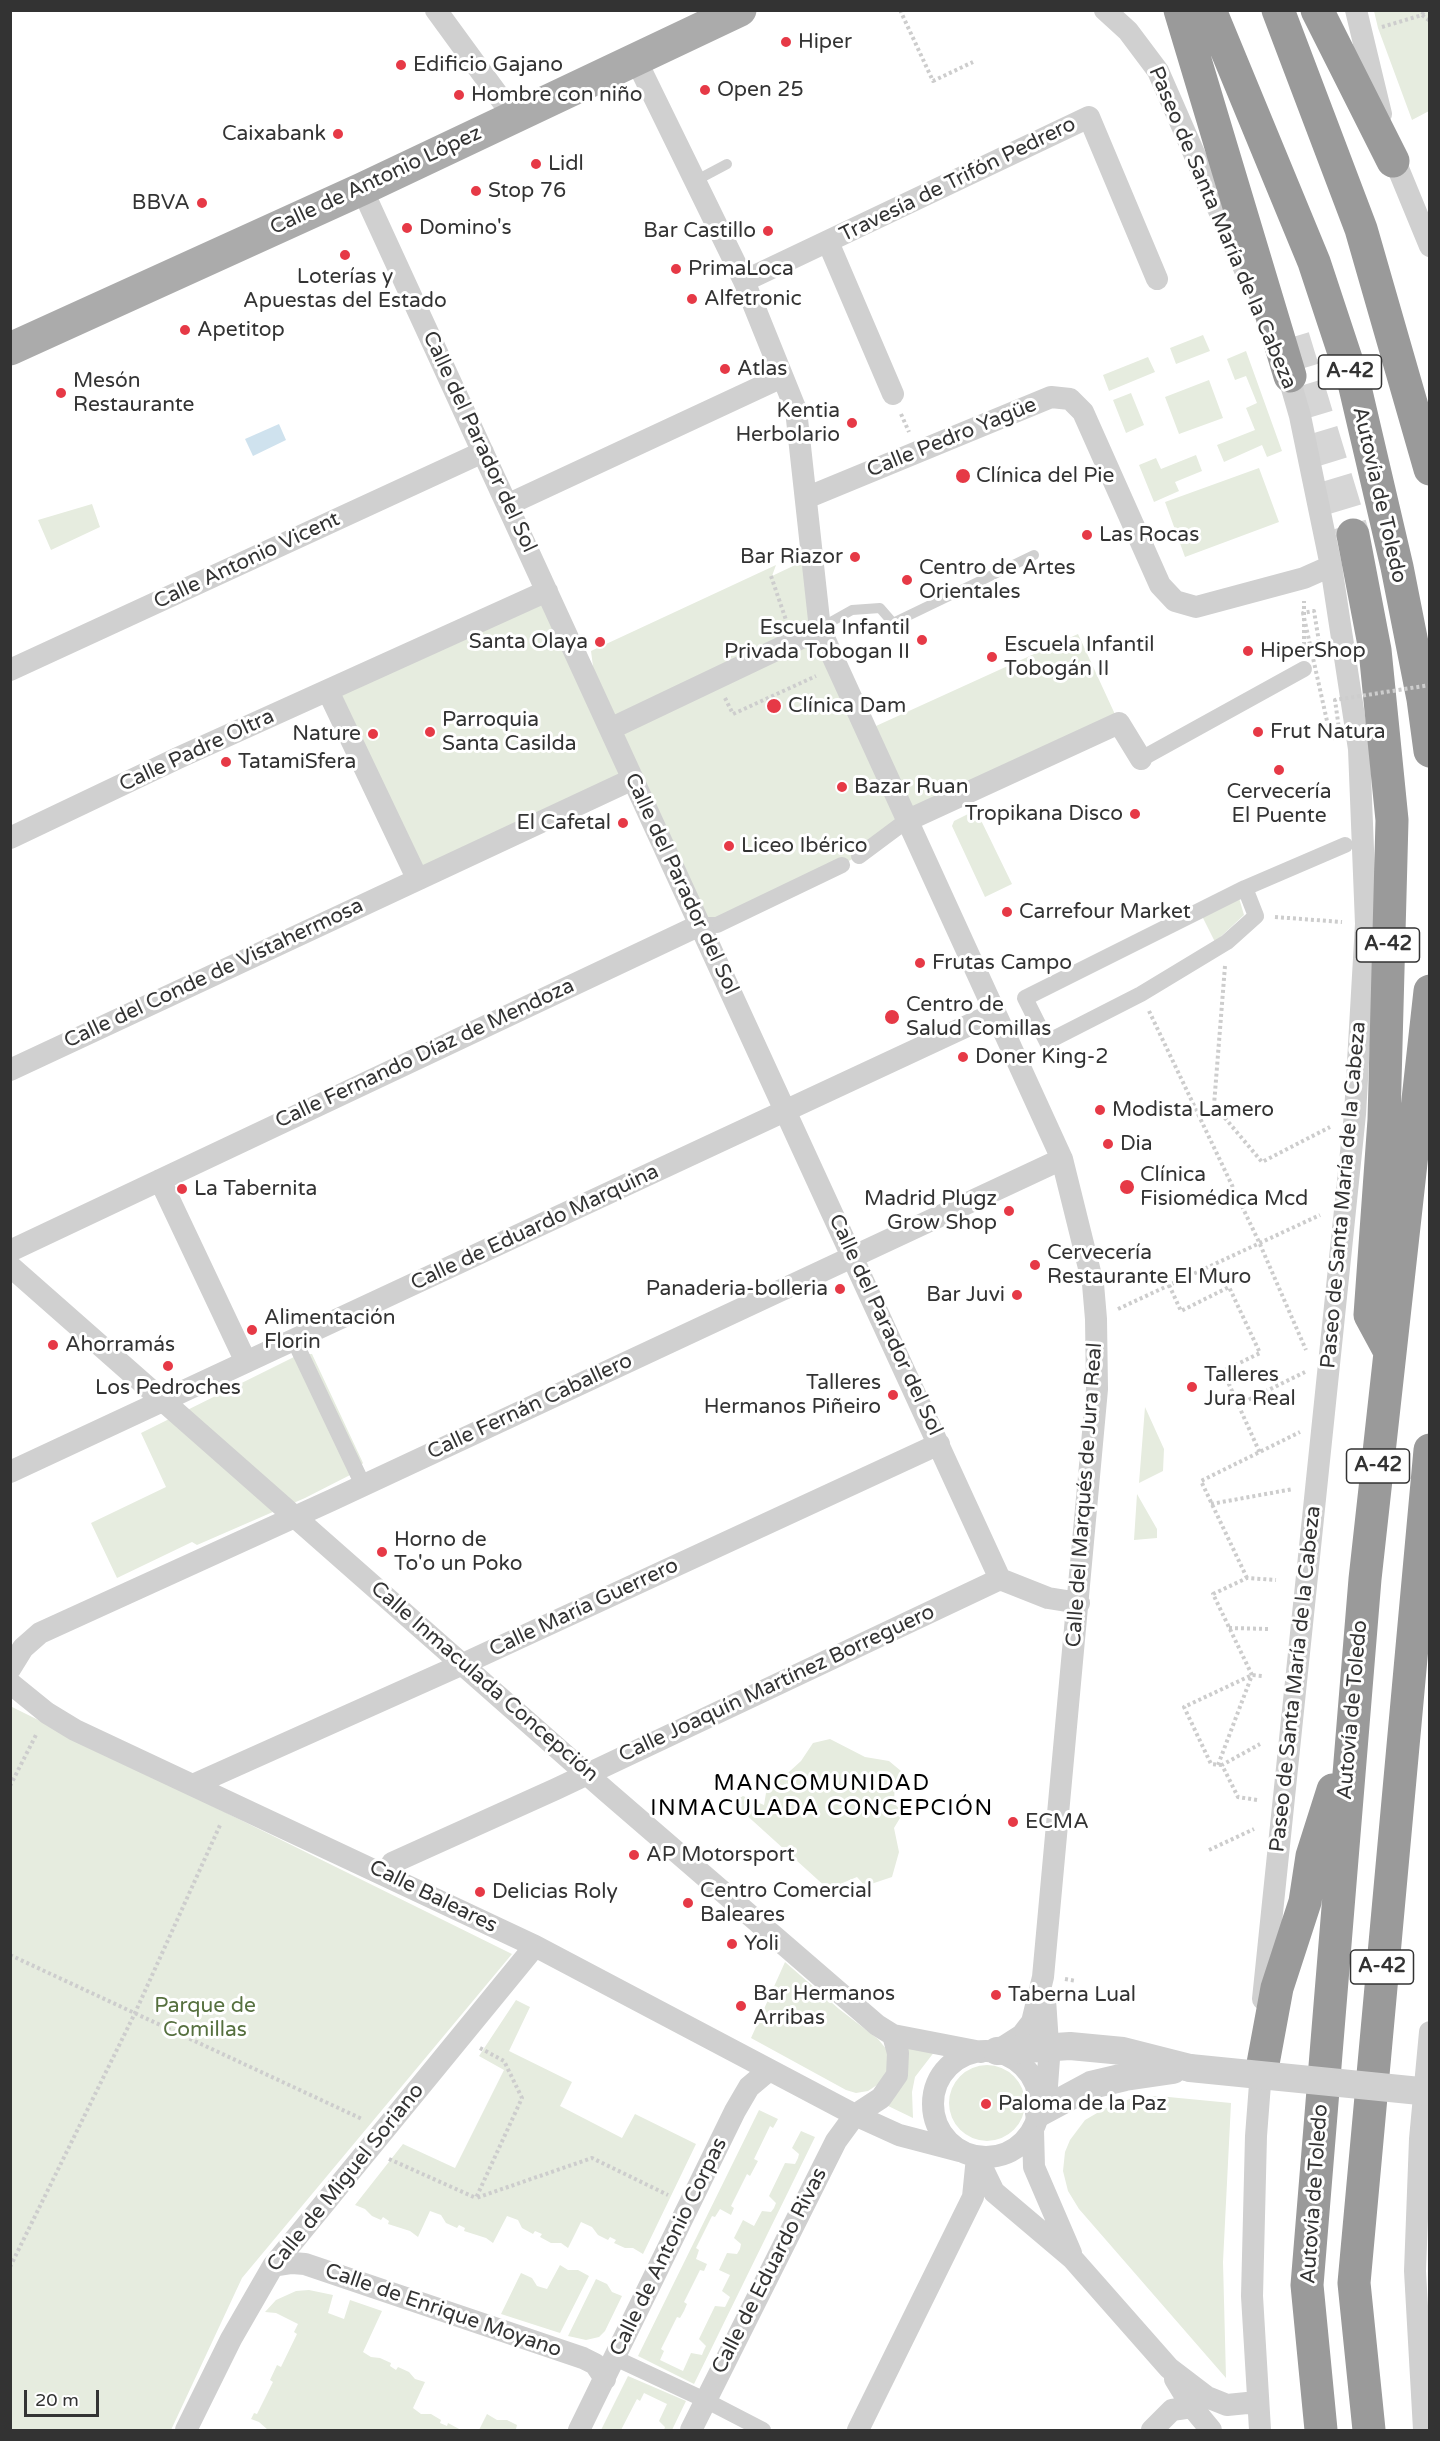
<!DOCTYPE html>
<html>
<head>
<meta charset="utf-8">
<style>
	body { margin:0 }
	#map { position:relative; width:1440px; height:2441px; overflow:hidden; background:#fff; font-family:"Varela Round",sans-serif }
	canvas { display:block }
	.frame { position:absolute; inset:0; border:12px solid #333; pointer-events:none }
	.scale { position:absolute; left:24px; top:2390px; width:75px; height:27px; box-sizing:border-box; border:3px solid #333; border-top:0; padding-left:8px; font-size:18px; line-height:21px; white-space:nowrap; color:#333; -webkit-text-stroke:4px #fff; paint-order:stroke }
</style>
</head>
<body>
<div id="map">
<canvas width="1440" height="2441"></canvas>
<div class="frame"></div>
<div class="scale">20 m</div>
</div>
<script>
const ctx = document.querySelector('canvas').getContext('2d');
ctx.lineJoin = 'round';
function paint(path, color) { ctx.fillStyle = color; ctx.fill(path, 'evenodd'); }
const toPath = rows => new Path2D(rows.map(r => 'M' + r).join(''));
function strokePath(path, color, width, dash) { ctx.strokeStyle = color; ctx.lineWidth = width; ctx.lineCap = dash ? 'butt' : 'round'; ctx.setLineDash(dash || []); ctx.stroke(path); }
function drawText(font, color, halo, rows, align = 'center') {
  ctx.font = font + ' "Varela Round",sans-serif'; ctx.lineWidth = 6; ctx.setLineDash([]); ctx.textBaseline = 'middle'; ctx.strokeStyle = halo; ctx.fillStyle = color; for (const [text, x, y, turn = 0] of rows) {
    ctx.save(); ctx.translate(x, y); ctx.rotate((+turn || 0) * Math.PI / 180); ctx.textAlign = isNaN(turn) ? turn : align; if (halo) ctx.strokeText(text, 0, 0); ctx.fillText(text, 0, 0); ctx.restore();
  }
}
paint(toPath([
	[1374,11,1429,11,1429,111,1412,120,1378,28],
	[1203,335,1210,351,1176,364,1170,348],
	[1246,351,1282,451,1267,457,1262,445,1224,462,1217,445,1255,430,1246,408,1257,403,1246,376,1235,380,1227,359],
	[1148,357,1155,372,1109,391,1103,375],
	[1209,380,1223,418,1179,434,1165,397],
	[1131,393,1144,425,1126,433,1113,400],
	[1196,455,1202,471,1175,482,1179,491,1154,502,1139,465,1156,458,1161,469],
	[1259,468,1279,522,1185,557,1165,502],
	[92,504,100,527,51,550,38,520],
	[812,557,820,629,865,731,1078,634,1119,723,859,856,717,925,700,925,633,779,417,878,328,691,547,591,597,697,591,651,776,565,772,576],
	[976,810,1012,884,985,897,952,826,954,821],
	[1239,898,1244,915,1215,942,1202,916],
	[300,1354,312,1354,363,1463,356,1472,305,1498,197,1545,192,1542,117,1578,91,1523,166,1487,141,1433],
	[1145,1407,1164,1449,1163,1471,1139,1483],
	[1137,1494,1157,1529,1157,1538,1134,1540],
	[10,1706,512,1954,242,2278,171,2430,11,2430],
	[830,1739,865,1757,889,1761,901,1771,895,1782,894,1803,903,1813,894,1828,899,1852,892,1877,865,1886,857,1877,828,1889,732,1802,743,1796,764,1805,766,1793,801,1761,813,1743],
	[785,1962,839,2009,878,2039,887,2050,887,2072,880,2083,868,2091,856,2093,846,2090,751,2038],
	[516,2000,530,2007,509,2051,572,2082,560,2106,622,2138,635,2114,696,2144,643,2254,633,2248,625,2248,614,2243,616,2240,610,2237,608,2240,598,2235,592,2227,581,2222,568,2248,561,2243,551,2243,540,2237,542,2234,535,2231,533,2234,522,2228,518,2220,507,2216,493,2243,486,2238,464,2231,465,2228,459,2225,457,2228,446,2223,441,2215,430,2211,418,2237,410,2231,388,2224,389,2221,383,2217,381,2220,372,2216,365,2209,355,2205,403,2144,455,2168,504,2070,479,2056],
	[907,2047,935,2051,915,2077,912,2092,913,2118,884,2104],
	'949 2103a38 38 0 1 1 76 0a38 38 0 1 1-76 0Z',
	[1158,2096,1231,2103,1223,2262,1226,2378,1079,2209,1068,2191,1063,2171,1065,2152,1070,2140,1085,2120,1104,2109,1132,2098],
	[759,2110,778,2119,773,2128,770,2126,754,2159,758,2161,750,2176,747,2174,731,2206,734,2208,731,2215,720,2209,715,2217,712,2216,696,2248,699,2250,696,2259,707,2264,704,2271,700,2270,684,2302,687,2304,684,2311,680,2318,677,2317,661,2349,664,2351,660,2360,683,2371,691,2353,702,2355,704,2350,706,2346,699,2339,715,2306,725,2307,730,2297,722,2291,730,2275,719,2270,727,2253,737,2254,740,2249,741,2244,734,2238,743,2220,754,2226,762,2211,771,2212,774,2208,776,2203,769,2196,785,2163,795,2164,798,2158,799,2154,792,2148,801,2131,815,2137,694,2384,638,2356],
	[560,2265,568,2270,578,2270,589,2276,560,2333,501,2314,521,2273,532,2278,537,2286,547,2289],
	[596,2279,607,2284,612,2292,622,2296,605,2331,599,2337,586,2340,568,2336],
	[309,2290,333,2295,328,2313,344,2319,350,2300,382,2311,363,2352,371,2357,380,2358,391,2363,390,2366,396,2370,398,2367,409,2372,415,2379,425,2382,413,2408,421,2414,431,2414,441,2420,440,2423,447,2426,448,2423,461,2430,268,2430,259,2422,251,2419,254,2413,257,2414,273,2382,270,2380,277,2365,281,2367,297,2334,294,2332,298,2324,276,2313,265,2312,276,2300,296,2291],
	[628,2376,686,2401,672,2430,664,2430,665,2427,659,2421,667,2404,644,2393,640,2401,637,2399,621,2430,601,2430],
	[487,2414,497,2420,507,2420,517,2425,516,2429,520,2430,479,2430]
]), '#e6ecdf');
paint(toPath([
	[279,424,286,440,253,456,245,439]
]), '#cfe2ee');
strokePath(toPath([
	[1293,337,1353,535]
]), '#d6d6d6', 33, [33, 16]);
strokePath(toPath([
	[900,10,933,81,973,62],
	[1422,15,1430,21],
	[1382,27,1422,15,1425,10],
	[901,414,909,432],
	[771,576,786,620],
	[1304,651,1304,601],
	[725,698,733,714,816,676],
	[1275,917,1342,922],
	[1225,966,1214,1105,1262,1162,1330,1127],
	[1149,1011,1259,1242,1306,1350],
	[1169,1285,1181,1311,1229,1287,1260,1353,1223,1371,1260,1453],
	[1118,1309,1320,1215],
	[1238,1405,1305,1372],
	[1211,1504,1293,1489],
	[1247,1578,1201,1481,1300,1432],
	[1229,1628,1270,1629],
	[1218,1765,1252,1675,1213,1594,1247,1578,1276,1580],
	[1222,1765,1211,1764,1184,1707,1252,1675,1262,1676],
	[10,1786,37,1733],
	[1257,1800,1238,1797,1222,1765,1260,1744],
	[1209,1850,1254,1829],
	[10,1955,362,2119],
	[1065,1979,1076,1981],
	[480,2048,504,2061,522,2098,476,2198,592,2158,668,2195],
	[389,2159,476,2198],
	[10,2267,135,2013,221,1823]
]), '#cdcdcd', 4, [3, 3]);
strokePath(toPath([
	[695,181,727,164],
	[820,628,852,610,880,608,893,623,1034,555]
]), '#d0d0d0', 10);
strokePath(toPath([
	[1141,759,1304,669],
	[859,856,906,821],
	[1245,888,1256,916,1227,942,1141,994,1047,1042,1025,998,1245,888,1345,845],
	[700,925,717,925,842,865],
	[294,1340,363,1485],
	[615,2358,705,2400,763,2430]
]), '#d0d0d0', 16);
strokePath(toPath([
	[436,10,514,117],
	[1105,10,1128,31,1158,71,1245,270],
	[1356,10,1381,114],
	[636,60,744,281,796,410,820,629,1062,1159,1093,1284,1096,1319,1097,1389,1043,1977,1032,2022,1022,2035,997,2051],
	[1390,149,1430,246],
	[362,189,1000,1579],
	[828,242,893,394],
	[744,281,1089,117,1157,279],
	[806,498,1051,397,1070,399,1083,412,1160,585,1175,601,1196,607,1304,578,1331,566],
	[507,505,782,377],
	[10,670,483,452],
	[328,691,417,878],
	[610,729,820,629],
	[906,821,1119,723,1141,759],
	[10,838,178,758,547,591],
	[10,1070,633,779],
	[160,1180,246,1362],
	[10,1251,700,925],
	[10,1266,606,1791,877,2025,893,2035,981,2052],
	[10,1472,995,1013],
	[10,1669,23,1648,40,1633,332,1500,1062,1159],
	[10,1683,47,1713,75,1730,535,1946,855,2115,899,2135,960,2151],
	[195,1784,463,1664,939,1444],
	[387,1874,392,1863,556,1789,1000,1579,1048,1598,1079,1603],
	[1263,1999,1355,1114,1366,924,1359,749,1331,566,1300,416,1285,364],
	'933 2104a53 53 0 1 1 106 0a53 53 0 1 1-106 0Z',
	[1042,2103,1047,2086,1049,2059,1045,1999],
	[1033,2130,1034,2167,1071,2253],
	[977,2157,994,2192,1072,2258,1169,2368,1207,2397,1227,2405,1257,2402],
	[273,2266,292,2263,305,2264,583,2358,595,2364,605,2379],
	[1175,2379,1192,2407,1211,2430],
	[186,2430,231,2339,273,2266,535,1946],
	[579,2430,735,2111,749,2087,768,2071],
	[691,2430,836,2141,855,2115,881,2098,897,2075,898,2053,893,2035],
	[858,2430,973,2197,977,2157],
	[1152,2430,1172,2410,1192,2407],
	[1260,2430,1252,2296,1256,2136,1262,2058],
	[1424,2430,1415,2271,1420,2139,1430,2032]
]), '#d0d0d0', 22);
strokePath(toPath([
	[997,2051,1070,2046,1123,2051,1190,2068],
	[1039,2113,1091,2085,1125,2077,1173,2070]
]), '#d0d0d0', 28);
strokePath(toPath([
	[10,349,362,189,740,10]
]), '#ababab', 33);
strokePath(toPath([
	[1180,10,1290,376],
	[1210,10,1314,262,1354,383,1397,567,1423,699,1430,751],
	[1278,10,1361,229,1430,469],
	[1317,10,1393,161],
	[1353,535,1375,650,1392,820,1384,1120,1370,1315,1390,1352],
	[1262,2069,1277,1988,1305,1902,1312,1856,1333,1790],
	[1321,2430,1307,2285,1365,1579,1430,991],
	[1369,2430,1354,2283,1430,1450]
]), '#9a9a9a', 33);
strokePath(toPath([
	[1321,654,1314,611,1303,613,1331,739,1340,736,1335,700,1430,685]
]), '#cdcdcd', 4, [3, 3]);
strokePath(toPath([
	[1190,2068,1430,2092]
]), '#d0d0d0', 28);
for (const [x, y, r, color] of [
	[786,42,6,"#e63946"],
	[401,65,6,"#e63946"],
	[705,90,6,"#e63946"],
	[459,95,6,"#e63946"],
	[338,134,6,"#e63946"],
	[536,164,6,"#e63946"],
	[476,191,6,"#e63946"],
	[202,203,6,"#e63946"],
	[407,228,6,"#e63946"],
	[768,231,6,"#e63946"],
	[345,255,6,"#e63946"],
	[676,269,6,"#e63946"],
	[692,299,6,"#e63946"],
	[185,330,6,"#e63946"],
	[725,369,6,"#e63946"],
	[61,393,6,"#e63946"],
	[852,423,6,"#e63946"],
	[963,476,8,"#e63946"],
	[1087,535,6,"#e63946"],
	[855,557,6,"#e63946"],
	[907,580,6,"#e63946"],
	[922,640,6,"#e63946"],
	[600,642,6,"#e63946"],
	[1248,651,6,"#e63946"],
	[992,657,6,"#e63946"],
	[774,706,8,"#e63946"],
	[430,732,6,"#e63946"],
	[1258,732,6,"#e63946"],
	[373,734,6,"#e63946"],
	[226,762,6,"#e63946"],
	[1279,770,6,"#e63946"],
	[842,787,6,"#e63946"],
	[1135,814,6,"#e63946"],
	[623,823,6,"#e63946"],
	[729,846,6,"#e63946"],
	[1007,912,6,"#e63946"],
	[920,963,6,"#e63946"],
	[892,1017,8,"#e63946"],
	[963,1057,6,"#e63946"],
	[1100,1110,6,"#e63946"],
	[1108,1144,6,"#e63946"],
	[1127,1187,8,"#e63946"],
	[182,1189,6,"#e63946"],
	[1009,1211,6,"#e63946"],
	[1035,1265,6,"#e63946"],
	[840,1289,6,"#e63946"],
	[1017,1295,6,"#e63946"],
	[252,1330,6,"#e63946"],
	[53,1345,6,"#e63946"],
	[168,1366,6,"#e63946"],
	[1192,1387,6,"#e63946"],
	[893,1395,6,"#e63946"],
	[382,1552,6,"#e63946"],
	[1013,1822,6,"#e63946"],
	[634,1855,6,"#e63946"],
	[480,1892,6,"#e63946"],
	[688,1903,6,"#e63946"],
	[732,1944,6,"#e63946"],
	[996,1995,6,"#e63946"],
	[741,2006,6,"#e63946"],
	[986,2104,6,"#e63946"]
]) { const dot = new Path2D(); dot.arc(x, y, r, 0, 2 * Math.PI); ctx.fillStyle = color; ctx.fill(dot); strokePath(dot, '#fff', 2); }
for (const [x, y, w] of [
	[1350,372,63],
	[1388,945,63],
	[1378,1466,63],
	[1382,1967,63]
]) { const box = new Path2D(); box.roundRect(x - w / 2, y - 17, w, 34, 4.5); ctx.fillStyle = '#fff'; ctx.fill(box); strokePath(box, '#333', 1.5); }
drawText('bold 20px', '#333', null, [
	["A-42",1350,372],
	["A-42",1388,945],
	["A-42",1378,1466],
	["A-42",1382,1967]
]);
drawText('21px', '#333', '#fff', [
	["Hiper",798,42],
	["Edificio Gajano",413,65],
	["Open 25",717,90],
	["Hombre con niño",471,95],
	["Caixabank",326,134,"right"],
	["Lidl",548,164],
	["Stop 76",488,191],
	["BBVA",190,203,"right"],
	["Domino's",419,228],
	["Bar Castillo",756,231,"right"],
	["PrimaLoca",688,269],
	["Loterías y",345,277,"center"],
	["Apuestas del Estado",345,301,"center"],
	["Alfetronic",704,299],
	["Apetitop",197,330],
	["Atlas",737,369],
	["Mesón",73,381],
	["Restaurante",73,405],
	["Kentia",840,411,"right"],
	["Herbolario",840,435,"right"],
	["Clínica del Pie",976,476],
	["Las Rocas",1099,535],
	["Bar Riazor",843,557,"right"],
	["Centro de Artes",919,568],
	["Orientales",919,592],
	["Escuela Infantil",910,628,"right"],
	["Privada Tobogan II",910,652,"right"],
	["Santa Olaya",588,642,"right"],
	["Escuela Infantil",1004,645],
	["Tobogán II",1004,669],
	["HiperShop",1260,651],
	["Clínica Dam",788,706],
	["Parroquia",442,720],
	["Santa Casilda",442,744],
	["Frut Natura",1270,732],
	["Nature",361,734,"right"],
	["TatamiSfera",238,762],
	["Bazar Ruan",854,787],
	["Cervecería",1279,792,"center"],
	["El Puente",1279,816,"center"],
	["Tropikana Disco",1123,814,"right"],
	["El Cafetal",611,823,"right"],
	["Liceo Ibérico",741,846],
	["Carrefour Market",1019,912],
	["Frutas Campo",932,963],
	["Centro de",906,1005],
	["Salud Comillas",906,1029],
	["Doner King-2",975,1057],
	["Modista Lamero",1112,1110],
	["Dia",1120,1144],
	["Clínica",1140,1175],
	["Fisiomédica Mcd",1140,1199],
	["La Tabernita",194,1189],
	["Madrid Plugz",997,1199,"right"],
	["Grow Shop",997,1223,"right"],
	["Cervecería",1047,1253],
	["Restaurante El Muro",1047,1277],
	["Panaderia-bolleria",828,1289,"right"],
	["Bar Juvi",1005,1295,"right"],
	["Alimentación",264,1318],
	["Florin",264,1342],
	["Ahorramás",65,1345],
	["Talleres",1204,1375],
	["Jura Real",1204,1399],
	["Talleres",881,1383,"right"],
	["Hermanos Piñeiro",881,1407,"right"],
	["Los Pedroches",168,1388,"center"],
	["Horno de",394,1540],
	["To'o un Poko",394,1564],
	["ECMA",1025,1822],
	["AP Motorsport",646,1855],
	["Centro Comercial",700,1891],
	["Baleares",700,1915],
	["Delicias Roly",492,1892],
	["Yoli",744,1944],
	["Bar Hermanos",753,1994],
	["Arribas",753,2018],
	["Taberna Lual",1008,1995],
	["Paloma de la Paz",998,2104]
], 'left');
drawText('21px', '#333', '#fff', [
	["Travesía de Trifón Pedrero",958,180,-26],
	["Calle de Antonio López",376,181,-25],
	["Paseo de Santa María de la Cabeza",1222,228,67],
	["Calle Pedro Yagüe",952,438,-22],
	["Calle del Parador del Sol",479,442,65],
	["Autovía de Toledo",1379,495,77],
	["Calle Antonio Vicent",247,561,-25],
	["Calle Padre Oltra",197,751,-25],
	["Calle del Parador del Sol",681,884,65],
	["Calle del Conde de Vistahermosa",214,974,-25],
	["Calle Fernando Díaz de Mendoza",425,1054,-25],
	["Paseo de Santa María de la Cabeza",1344,1195,-85],
	["Calle de Eduardo Marquina",535,1228,-25],
	["Calle del Parador del Sol",885,1325,65],
	["Calle Fernán Caballero",530,1407,-25],
	["Calle del Marqués de Jura Real",1085,1495,-86],
	["Calle María Guerrero",584,1608,-25],
	["Paseo de Santa María de la Cabeza",1296,1679,-84],
	["Calle Inmaculada Concepción",484,1682,41],
	["Calle Joaquín Martínez Borreguero",777,1684,-25],
	["Autovía de Toledo",1353,1710,-85],
	["Calle Baleares",433,1897,26],
	["Calle de Miguel Soriano",346,2178,-51],
	["Autovía de Toledo",1315,2194,-86],
	["Calle de Antonio Corpas",669,2247,-64],
	["Calle de Eduardo Rivas",770,2271,-63],
	["Calle de Enrique Moyano",443,2311,19]
]);
drawText('21px', '#56703f', '#fff', [
	["Parque de",205,2006],
	["Comillas",205,2030]
]);
ctx.letterSpacing = '1.5px';
drawText('22px', '#000', '#fff', [
	["MANCOMUNIDAD",822,1784],
	["INMACULADA CONCEPCIÓN",822,1809]
]);
ctx.letterSpacing = '0px';
</script>
</body>
</html>
